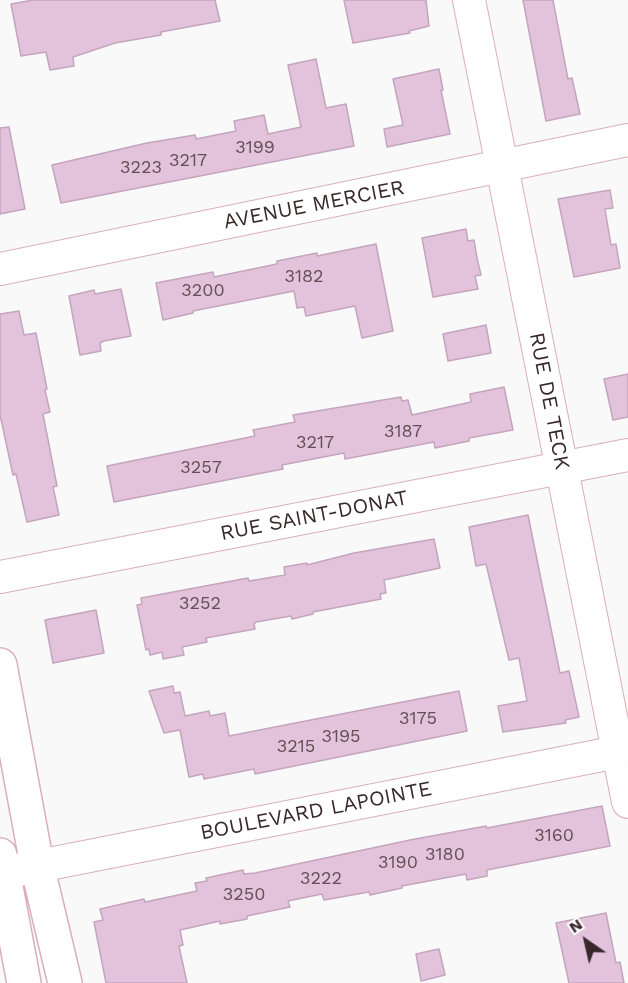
<!DOCTYPE html>
<html>
<head>
<meta charset="utf-8">
<style>
	body { margin:0 }
	#map { position:relative; width:628px; height:983px; overflow:hidden; background:#f9f9f9; font-family:"Work Sans",sans-serif }
	canvas { display:block }
	.north { position:absolute; left:556px; top:911px; width:60px; height:60px; -webkit-text-stroke:4px #fff; paint-order:stroke; rotate:326deg; font-size:16px; font-weight:700; line-height:24px; text-align:center; color:#38282b }
	.north::after { content:''; display:block; margin:auto; width:21px; height:27px; background:#38282b; clip-path:polygon(50% 0,100% 100%,50% 72%,0 100%) }
</style>
</head>
<body>
<div id="map">
<canvas width="628" height="983"></canvas>
<div class="north">N</div>
</div>
<script>
const ctx = document.querySelector('canvas').getContext('2d');
ctx.lineJoin = 'round';
function paint(path, color) { ctx.fillStyle = color; ctx.fill(path, 'evenodd'); }
const toPath = rows => new Path2D(rows.map(r => 'M' + r).join(''));
function strokePath(path, color, width, dash) { ctx.strokeStyle = color; ctx.lineWidth = width; ctx.lineCap = dash ? 'butt' : 'round'; ctx.setLineDash(dash || []); ctx.stroke(path); }
function drawText(font, color, halo, rows, align = 'center') {
  ctx.font = font + ' "Work Sans",sans-serif'; ctx.lineWidth = 4.5; ctx.setLineDash([]); ctx.textBaseline = 'middle'; ctx.strokeStyle = halo; ctx.fillStyle = color; for (const [text, x, y, turn = 0] of rows) {
    ctx.save(); ctx.translate(x, y); ctx.rotate((+turn || 0) * Math.PI / 180); ctx.textAlign = isNaN(turn) ? turn : align; if (halo) ctx.strokeText(text, 0, 0); ctx.fillText(text, 0, 0); ctx.restore();
  }
}
const building = toPath([
	[33,0,215,0,220,21,161,32,161,35,115,43,73,57,74,66,50,70,46,52,21,56,11,4,33,0],
	[344,0,426,0,429,26,409,31,410,33,353,43,344,0],
	[523,0,553,0,568,79,572,78,580,114,546,121,523,0],
	[316,59,326,108,346,104,354,146,61,203,52,165,147,143,195,135,196,139,236,131,234,121,264,115,268,134,301,127,288,65,316,59],
	[439,69,443,90,441,90,450,134,387,147,384,129,403,125,393,79,439,69],
	[9,127,25,209,0,214,0,128,9,127],
	[610,190,613,208,605,209,611,245,616,244,620,268,574,277,558,199,610,190],
	[466,229,468,241,474,240,477,258,481,275,475,276,478,289,433,297,422,238,466,229],
	[376,244,393,331,362,338,355,306,306,316,304,307,297,308,294,291,193,311,193,313,163,320,156,283,213,272,214,277,277,264,277,261,317,253,317,256,376,244],
	[121,289,131,336,104,341,100,343,101,351,80,355,69,296,94,290,95,294,121,289],
	[19,311,24,335,36,333,47,389,45,390,50,412,43,414,57,486,53,487,59,515,27,522,16,474,13,475,0,415,0,314,19,311],
	[486,325,491,353,448,361,443,334,486,325],
	[628,374,628,417,613,420,604,379,628,374],
	[504,387,513,430,469,438,469,441,435,448,434,442,345,459,344,453,282,465,283,469,114,502,107,466,255,436,253,430,295,422,293,415,401,397,402,401,408,400,412,415,471,402,470,394,504,387],
	[528,515,560,673,569,671,579,717,565,720,566,723,503,732,498,706,527,701,519,658,509,660,486,564,476,566,469,527,528,515],
	[434,539,440,568,384,580,386,593,380,594,381,599,313,612,313,614,292,619,291,616,256,622,254,624,255,629,206,638,207,642,182,647,184,655,163,659,162,652,150,655,149,649,146,650,137,605,142,604,141,598,248,578,249,581,285,575,284,567,307,563,307,565,354,553,434,539],
	[96,610,104,653,53,663,45,620,96,610],
	[173,686,174,693,180,692,185,716,209,711,210,716,225,713,229,736,459,691,467,731,255,774,254,769,204,779,203,774,189,777,180,730,164,733,149,691,173,686],
	[602,806,610,846,487,870,487,876,467,880,466,874,402,886,402,888,370,895,369,892,324,900,322,894,288,901,290,907,247,916,247,919,220,924,220,921,180,930,183,945,179,946,187,983,106,983,94,922,103,920,100,909,144,899,145,902,197,891,195,883,207,881,206,878,243,870,244,874,255,873,410,840,486,826,487,828,602,806],
	[606,913,616,963,620,962,624,983,569,983,556,923,606,913],
	[439,949,445,975,421,981,416,954,439,949]
]);
paint(building, '#e3c3dc');
strokePath(building, '#c4a5be', 1.5);
const minor = toPath([
	[469,0,628,802],
	[0,269,628,140],
	[0,577,628,455],
	[3,873,628,750]
]);
const major = toPath([
	[0,665,37,865,65,983],
	[0,855,24,983]
]);
strokePath(minor, '#dab0b7', 34);
strokePath(major, '#dab0b7', 36);
strokePath(minor, '#fff', 32);
strokePath(major, '#fff', 33);
drawText('18px', '#634f57', null, [
	["3199",255,148],
	["3217",188,161],
	["3223",141,168],
	["3182",304,277],
	["3200",203,291],
	["3187",403,432],
	["3217",315,443],
	["3257",201,468],
	["3252",200,604],
	["3175",418,719],
	["3195",341,737],
	["3215",296,747],
	["3160",554,836],
	["3180",445,855],
	["3190",398,863],
	["3222",321,879],
	["3250",244,895]
]);
drawText('21px', '#38282b', '#fff', [
	["AVENUE MERCIER",314,205,-11],
	["RUE DE TECK",549,401,79],
	["RUE SAINT-DONAT",314,516,-11],
	["BOULEVARD LAPOINTE",316,811,-11]
]);
</script>
</body>
</html>
